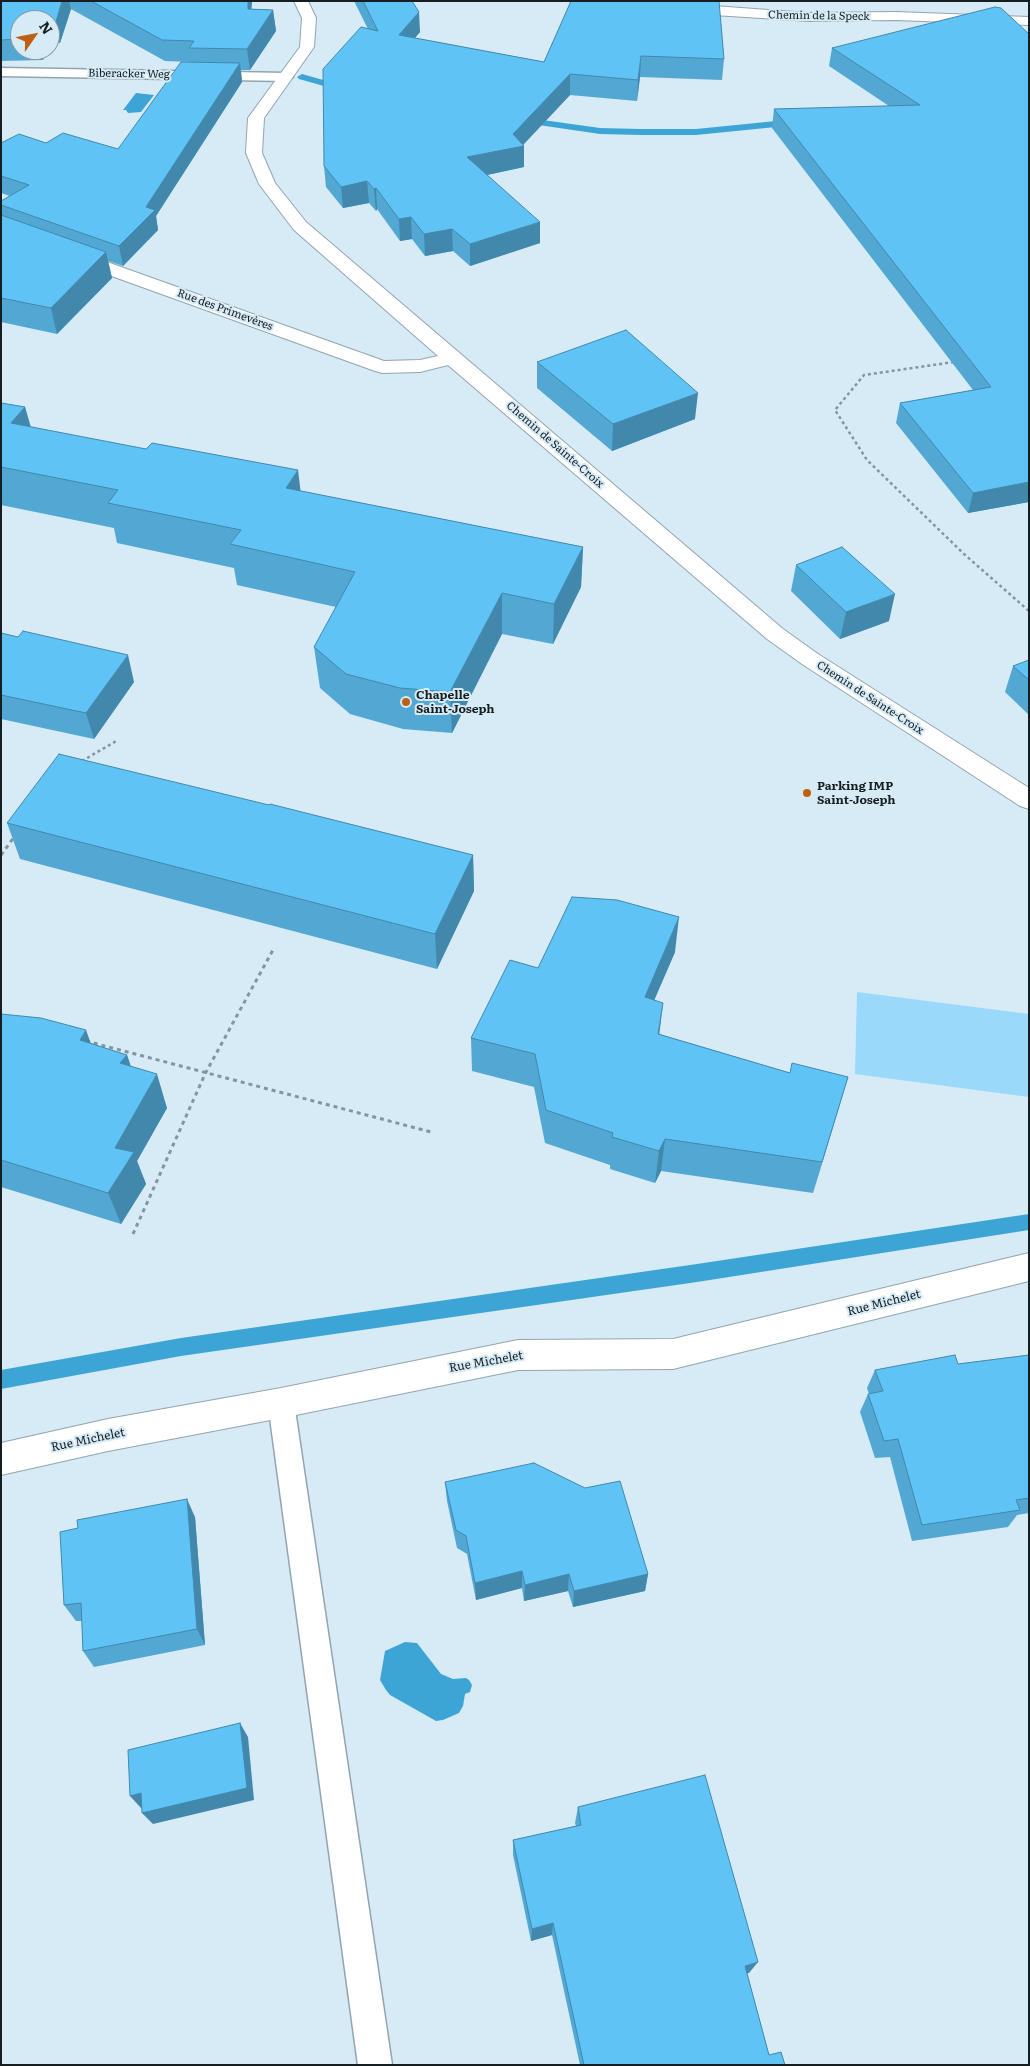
<!DOCTYPE html>
<html>
<head>
<meta charset="utf-8">
<style>
	body { margin:0 }
	#map { position:relative; width:1030px; height:2066px; overflow:hidden; background:#d6ebf6; font-family:Literata,serif }
	canvas { display:block }
	.frame { position:absolute; inset:0; border:2px solid #171e22; pointer-events:none }
	.north { position:absolute; left:10px; top:10px; width:50px; height:50px; box-sizing:border-box; background:#d6ebf6; border:1px solid #8a99a1; border-radius:50%; rotate:57deg; font-size:14px; font-weight:700; line-height:20px; text-align:center; color:#171e22 }
	.north::after { content:''; display:block; margin:auto; width:18px; height:22px; background:#bd6013; clip-path:polygon(50% 0,100% 100%,50% 72%,0 100%) }
</style>
</head>
<body>
<div id="map">
<canvas width="1030" height="2066"></canvas>
<div class="frame"></div>
<div class="north">N</div>
</div>
<script>
const ctx = document.querySelector('canvas').getContext('2d');
ctx.lineJoin = 'round';
function paint(path, color) { ctx.fillStyle = color; ctx.fill(path, 'evenodd'); }
const toPath = rows => new Path2D(rows.map(r => 'M' + r).join(''));
function strokePath(path, color, width, dash) { ctx.strokeStyle = color; ctx.lineWidth = width; ctx.lineCap = dash ? 'butt' : 'round'; ctx.setLineDash(dash || []); ctx.stroke(path); }
function drawText(font, color, halo, rows, align = 'center') {
  ctx.font = font + ' Literata,serif'; ctx.lineWidth = 4; ctx.setLineDash([]); ctx.textBaseline = 'middle'; ctx.strokeStyle = halo; ctx.fillStyle = color; for (const [text, x, y, turn = 0] of rows) {
    ctx.save(); ctx.translate(x, y); ctx.rotate((+turn || 0) * Math.PI / 180); ctx.textAlign = isNaN(turn) ? turn : align; if (halo) ctx.strokeText(text, 0, 0); ctx.fillText(text, 0, 0); ctx.restore();
  }
}
paint(toPath([
	[857,992,1029,1014,1029,1097,855,1074]
]), '#9ad9fa');
paint(toPath([
	[136,93,154,95,141,112,128,113,126,110,123,110],
	[405,1642,417,1643,441,1674,453,1679,466,1678,469,1680,472,1685,470,1692,465,1694,463,1706,459,1713,443,1720,436,1721,390,1695,386,1690,380,1680,385,1651]
]), '#3da5d5');
paint(toPath([
	[302,74,348,87,350,89,345,92,299,79,297,77,302,74],
	[521,117,600,128,641,129,696,129,796,119,801,122,796,125,696,135,641,135,600,134,518,122,518,118,521,117],
	[1029,1214,1029,1230,697,1282,181,1356,1,1389,1,1370,181,1338,697,1264,1029,1214]
]), '#3da5d5');
const service = toPath([
	[1,68,287,73,293,77,287,81,1,76,1,68],
	[281,1391,290,1394,294,1403,392,2065,358,2065,268,1403,272,1394,281,1391]
]);
const minor = toPath([
	[294,1,308,1,316,18,314,47,264,118,262,153,275,183,306,222,783,629,818,654,1029,788,1029,809,1020,806,802,664,767,639,448,365,420,372,382,373,375,371,70,261,67,257,70,253,76,252,82,253,384,361,420,360,438,356,294,230,259,184,246,153,248,118,300,47,302,18,294,1],
	[604,1,646,1,809,13,896,12,1029,17,1029,25,896,20,809,21,666,12,611,5,604,1],
	[1029,1253,1029,1281,673,1369,518,1370,281,1418,108,1451,1,1475,1,1443,108,1419,281,1388,518,1340,673,1339,1029,1253]
]);
strokePath(service, '#92a5af', 3);
strokePath(minor, '#92a5af', 2);
strokePath(toPath([
	[954,362,864,375,835,410,867,460,964,554,1029,611],
	[82,761,118,740]
]), '#86959d', 2.5, [3, 3]);
strokePath(toPath([
	[1,855,14,837],
	[86,1041,431,1132],
	[133,1234,206,1072,273,950]
]), '#86959d', 3, [4, 4]);
paint(service, '#fff');
paint(minor, '#fff');
paint(toPath([
	[1,1,252,1,251,9,273,10,276,31,250,70,241,70,242,82,156,216,158,230,123,266,108,261,112,278,57,334,1,322,1,201,10,196,1,193,1,143,46,143,118,149,191,63,191,62,165,61,71,9,60,43,50,43,50,20,20,20,20,50,46,50,43,60,1,61],
	[354,1,412,1,420,32,415,38,544,62,571,1,724,59,722,80,640,77,637,101,570,95,523,145,524,167,487,175,540,243,470,266,453,251,425,256,412,239,400,241,377,209,376,211,369,203,343,208,326,187,324,166,368,29],
	[1029,34,1029,502,968,513,896,423,900,403,973,390,772,128,774,109,889,106,829,66,832,48],
	[537,362,695,419,612,451,537,388],
	[1,403,25,407,31,427,301,491,583,547,581,587,553,644,502,634,452,733,403,729,350,714,320,688,314,647,336,607,237,585,234,568,117,543,114,528,1,505],
	[796,565,889,621,840,639,791,591],
	[1,633,134,682,94,739,1,719],
	[1029,660,1029,715,1005,692,1013,666],
	[269,805,473,855,474,891,437,969,20,859,7,823],
	[675,952,654,1000,659,1034,790,1073,848,1077,813,1193,661,1171,655,1183,610,1169,610,1165,545,1143,534,1087,472,1071,471,1038,538,968],
	[1,1014,127,1055,131,1067,167,1108,137,1161,146,1184,121,1224,1,1187],
	[1029,1355,1029,1513,1017,1515,1008,1527,912,1541,890,1457,875,1458,860,1412,868,1394,869,1394,867,1388,875,1370,958,1364],
	[445,1482,648,1574,645,1591,573,1607,568,1591,524,1601,522,1588,476,1600,467,1554,457,1548,447,1501],
	[195,1517,205,1645,94,1667,83,1651,82,1621,76,1621,64,1605],
	[578,1807,749,1973,747,1973,769,2055,785,2065,580,2065,552,1935,531,1941,513,1855,513,1840,576,1826,575,1823]
]), '#52a8d3');
paint(toPath([
	[62,1,69,1,71,9,60,43,56,22],
	[248,1,252,1,250,30,248,9],
	[273,10,276,31,250,70,247,49],
	[419,12,420,32,400,55,399,35],
	[41,50,46,50,43,60],
	[641,56,640,77,637,101,638,80],
	[240,63,242,82,156,216,158,230,123,266,119,246],
	[570,74,570,95,522,146,524,146,524,167,468,179,467,157,513,134],
	[367,181,369,203,343,208,341,187],
	[376,188,377,209,376,211,374,189],
	[411,217,412,239,400,241,399,219],
	[540,222,540,243,470,266,470,244],
	[452,229,453,251,425,256,424,234],
	[106,252,112,278,57,334,51,308],
	[698,393,695,419,612,451,613,424],
	[25,407,36,448,11,423],
	[298,470,303,511,286,488],
	[1029,482,1029,502,968,513,973,493],
	[583,547,581,587,553,644,554,604],
	[502,593,502,634,452,733,450,692],
	[895,594,889,621,840,639,846,612],
	[128,655,134,682,94,739,86,713],
	[473,855,474,891,437,969,435,934],
	[679,917,675,952,641,1031,645,997],
	[663,1003,659,1037,658,1034],
	[86,1030,98,1063,80,1040],
	[127,1055,138,1088,120,1063],
	[157,1074,167,1108,137,1161,146,1184,121,1224,108,1193,115,1148],
	[848,1077,838,1110,813,1193,822,1162],
	[665,1139,661,1171,655,1183,659,1151],
	[187,1499,195,1517,205,1645,197,1629],
	[522,1571,522,1588,476,1600,475,1583],
	[569,1574,568,1591,524,1601,525,1585],
	[648,1574,645,1591,573,1607,574,1591],
	[240,1723,248,1737,254,1800,153,1824,142,1813],
	[141,1793,152,1805,141,1808,130,1796],
	[553,1923,552,1935,531,1941,532,1929],
	[758,1962,749,1973,736,1976,745,1966]
]), '#4288ac');
const building = toPath([
	[1,1,62,1,56,22,50,22,50,20,20,20,20,39,1,40,1,1],
	[91,1,248,1,248,9,273,10,247,49,189,48,194,41,162,40,91,1],
	[363,1,412,1,419,12,399,35,544,62,571,1,719,1,724,59,641,56,638,80,570,74,513,134,524,146,467,157,540,222,470,244,452,229,424,234,411,217,399,219,376,188,374,189,367,181,341,187,324,166,323,69,361,27,378,31,363,1],
	[995,7,1001,8,1029,34,1029,482,973,493,900,403,991,387,774,109,920,105,832,48,995,7],
	[181,62,240,63,146,207,155,210,119,246,1,205,1,201,29,185,1,176,1,143,19,134,46,143,63,133,118,149,181,62],
	[1,215,106,252,51,308,1,298,1,215],
	[626,330,698,393,613,424,537,362,626,330],
	[1,403,25,407,11,423,146,449,152,443,298,470,286,488,583,547,554,604,502,593,450,692,400,688,346,674,314,647,355,572,230,544,241,530,108,503,118,490,1,467,1,403],
	[842,547,895,594,846,612,796,565,842,547],
	[23,631,128,655,86,713,1,695,1,633,18,637,23,631],
	[1029,660,1029,680,1013,666,1029,660],
	[59,754,269,805,270,804,473,855,435,934,7,823,59,754],
	[572,897,617,900,679,917,645,997,663,1003,658,1034,790,1073,792,1063,848,1077,822,1162,665,1139,659,1151,612,1137,613,1133,546,1110,535,1054,471,1038,510,960,538,968,572,897],
	[1,1014,41,1018,86,1030,80,1040,127,1055,120,1063,157,1074,115,1148,134,1152,108,1193,1,1160,1,1014],
	[955,1355,958,1364,1029,1355,1029,1498,1016,1500,1020,1510,922,1525,898,1439,884,1441,868,1394,883,1391,875,1370,955,1355],
	[534,1463,585,1488,620,1481,648,1574,574,1591,569,1574,525,1585,522,1571,475,1583,466,1536,456,1530,445,1482,534,1463],
	[187,1499,197,1629,83,1651,81,1603,64,1605,60,1532,78,1528,77,1520,187,1499],
	[240,1723,247,1788,142,1813,141,1793,130,1796,128,1750,240,1723],
	[705,1775,758,1962,745,1966,769,2055,781,2052,785,2065,584,2065,553,1923,532,1929,513,1840,581,1825,578,1807,705,1775]
]);
paint(building, '#5fc3f5');
strokePath(building, '#4288ac', 1);
for (const [x, y, r, color] of [
	[406,702,5,"#bd6013"],
	[807,793,5,"#bd6013"]
]) { const dot = new Path2D(); dot.arc(x, y, r, 0, 2 * Math.PI); ctx.fillStyle = color; ctx.fill(dot); strokePath(dot, '#d6ebf6', 2); }
drawText('11px', '#171e22', '#d6ebf6', [
	["Chemin de la Speck",819,16,1],
	["Biberacker Weg",129,74,1],
	["Rue des Primevères",225,310,20],
	["Chemin de Sainte-Croix",555,445,41],
	["Chemin de Sainte-Croix",870,698,33]
]);
drawText('bold 12px', '#171e22', '#d6ebf6', [
	["Chapelle",416,695],
	["Saint-Joseph",416,709],
	["Parking IMP",817,786],
	["Saint-Joseph",817,800]
], 'left');
drawText('12px', '#171e22', '#d6ebf6', [
	["Rue Michelet",884,1303,-14],
	["Rue Michelet",486,1362,-10],
	["Rue Michelet",88,1440,-12]
]);
</script>
</body>
</html>
